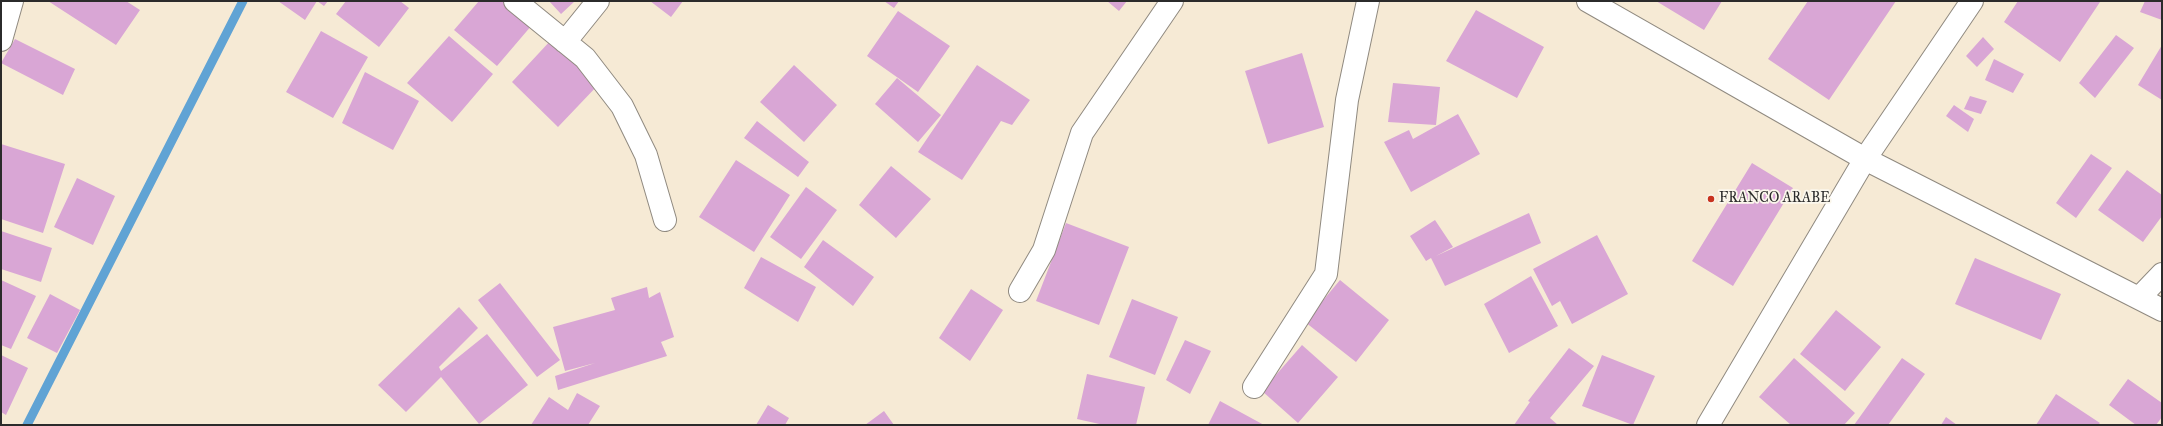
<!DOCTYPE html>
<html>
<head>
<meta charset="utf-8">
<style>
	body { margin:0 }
	#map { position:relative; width:2163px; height:426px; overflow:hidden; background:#f6ead5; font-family:"IM FELL Great Primer",serif }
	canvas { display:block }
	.frame { position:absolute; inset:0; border:2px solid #2b2b2b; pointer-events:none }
</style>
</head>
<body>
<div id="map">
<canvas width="2163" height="426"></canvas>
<div class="frame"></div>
</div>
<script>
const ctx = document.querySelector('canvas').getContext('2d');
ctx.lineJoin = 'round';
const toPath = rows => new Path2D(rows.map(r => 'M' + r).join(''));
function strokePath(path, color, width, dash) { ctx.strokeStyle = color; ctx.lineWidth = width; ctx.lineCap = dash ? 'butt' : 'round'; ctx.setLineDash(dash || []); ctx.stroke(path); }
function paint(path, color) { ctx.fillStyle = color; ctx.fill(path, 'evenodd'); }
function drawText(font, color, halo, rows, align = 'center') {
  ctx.font = font + ' "IM FELL Great Primer",serif'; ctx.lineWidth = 3.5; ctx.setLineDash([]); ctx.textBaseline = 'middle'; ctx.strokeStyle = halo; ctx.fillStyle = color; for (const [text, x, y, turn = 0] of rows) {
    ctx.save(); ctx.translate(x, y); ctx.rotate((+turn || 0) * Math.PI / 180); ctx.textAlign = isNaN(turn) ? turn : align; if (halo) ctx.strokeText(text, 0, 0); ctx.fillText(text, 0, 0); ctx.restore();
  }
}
strokePath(toPath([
	[27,425,243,1]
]), '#60a3d4', 9);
paint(toPath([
	[48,1,126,1,140,10,116,45],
	[278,1,328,1,324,6,317,1,305,20],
	[346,1,400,1,409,8,379,47,336,14],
	[479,1,505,1,532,25,497,66,454,30],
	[549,1,575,1,561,14],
	[650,1,683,1,671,17],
	[884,1,899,1,894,8],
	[1107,1,1127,1,1119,11],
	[1656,1,1722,1,1704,30],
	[1808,1,1896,1,1829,100,1768,59],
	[2018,1,2098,1,2100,2,2060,62,2004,22],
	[2145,1,2162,1,2162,20,2140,12],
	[1476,10,1544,47,1517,98,1446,61],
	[898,11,950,46,918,92,867,56],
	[321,31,368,57,333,118,286,92],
	[2116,35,2134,48,2095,98,2079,83],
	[449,36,493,74,452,122,407,83],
	[1983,37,1994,49,1977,67,1966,56],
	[15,39,75,69,63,95,1,63],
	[552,39,599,84,558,127,512,82],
	[2162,45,2162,100,2138,85],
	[1302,53,1324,127,1268,144,1245,71],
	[1994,59,2024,74,2013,93,1985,80],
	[794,65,837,105,804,142,760,102],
	[977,65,1030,100,1012,125,1001,121,962,180,918,152],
	[365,72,419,101,393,150,342,123],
	[897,78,941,115,918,142,875,104],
	[1393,83,1440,87,1436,125,1388,122],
	[1970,96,1987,101,1981,114,1964,109],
	[1954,105,1974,119,1968,132,1946,116],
	[1458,114,1480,154,1411,192,1384,142,1409,130,1413,139],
	[757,121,809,162,798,177,744,138],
	[1,144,65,164,43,233,1,219],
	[2091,154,2112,168,2076,218,2056,203],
	[736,160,790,195,754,252,699,217],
	[1752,163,1793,188,1733,286,1692,261],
	[891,166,931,199,896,238,859,205],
	[2127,170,2162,195,2162,216,2143,242,2098,210],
	[77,178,115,196,93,245,54,227],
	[806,187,837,210,801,259,770,237],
	[1529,213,1541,243,1445,286,1431,258,1426,261,1410,236,1435,220,1453,247,1436,256],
	[1066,223,1129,247,1099,325,1036,301],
	[1,231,52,248,41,282,1,269],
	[1597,235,1628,294,1572,324,1560,301,1552,306,1533,269],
	[823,240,874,277,853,306,804,267],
	[761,257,816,287,798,322,744,288],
	[1975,258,2061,294,2041,340,1955,304],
	[1531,276,1558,326,1509,353,1484,304],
	[1,280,36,296,11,349,1,345],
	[1340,280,1389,320,1356,362,1305,322],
	[500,283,560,360,537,377,478,300],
	[647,287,649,298,660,292,674,337,661,342,667,356,558,390,555,376,595,363,565,371,553,327,615,310,611,298],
	[971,289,1003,310,970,361,939,338],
	[50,294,80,310,57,353,27,338],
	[1132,299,1178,317,1155,375,1109,357],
	[459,307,478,328,439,367,441,371,487,334,528,385,479,424,441,377,406,412,378,385],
	[1836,310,1881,347,1845,391,1800,354],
	[1185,340,1211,351,1190,394,1166,380],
	[1302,345,1338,377,1298,423,1262,391],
	[1569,348,1594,366,1550,418,1558,425,1514,425,1530,402,1528,401],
	[1,355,28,368,6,415,1,412],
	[1602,355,1655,376,1633,425,1582,406],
	[1794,358,1855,413,1844,425,1791,425,1759,397],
	[1902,358,1925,374,1888,425,1854,425],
	[1087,374,1145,387,1136,425,1104,425,1077,419],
	[2128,379,2162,403,2162,417,2156,425,2136,425,2109,405],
	[577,393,600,406,588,425,531,425,549,397,568,410],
	[2056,394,2100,423,2098,425,2036,425],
	[1220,401,1264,425,1208,425],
	[768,405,789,418,785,425,756,425],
	[884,411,894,425,865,425],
	[1946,417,1957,425,1941,425]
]), '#d9a6d5');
const minor = toPath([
	[515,1,585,58,622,106,646,155,665,220],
	[1588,1,1865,159,2162,310],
	[1,40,12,1],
	[565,42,598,1],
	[1020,291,1044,250,1082,133,1172,1],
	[2139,298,2162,274],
	[1254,387,1326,274,1347,100,1368,1],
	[1708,425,1865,159,1972,1]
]);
strokePath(minor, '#908a80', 24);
strokePath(minor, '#fff', 22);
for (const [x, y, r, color] of [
	[1711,199,4,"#c8321e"]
]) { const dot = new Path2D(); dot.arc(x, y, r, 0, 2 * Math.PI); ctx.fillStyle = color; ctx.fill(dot); strokePath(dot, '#fbf7ec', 1.5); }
drawText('14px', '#2b2b2b', '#fbf7ec', [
	["FRANCO ARABE",1719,199]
], 'left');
</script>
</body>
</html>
